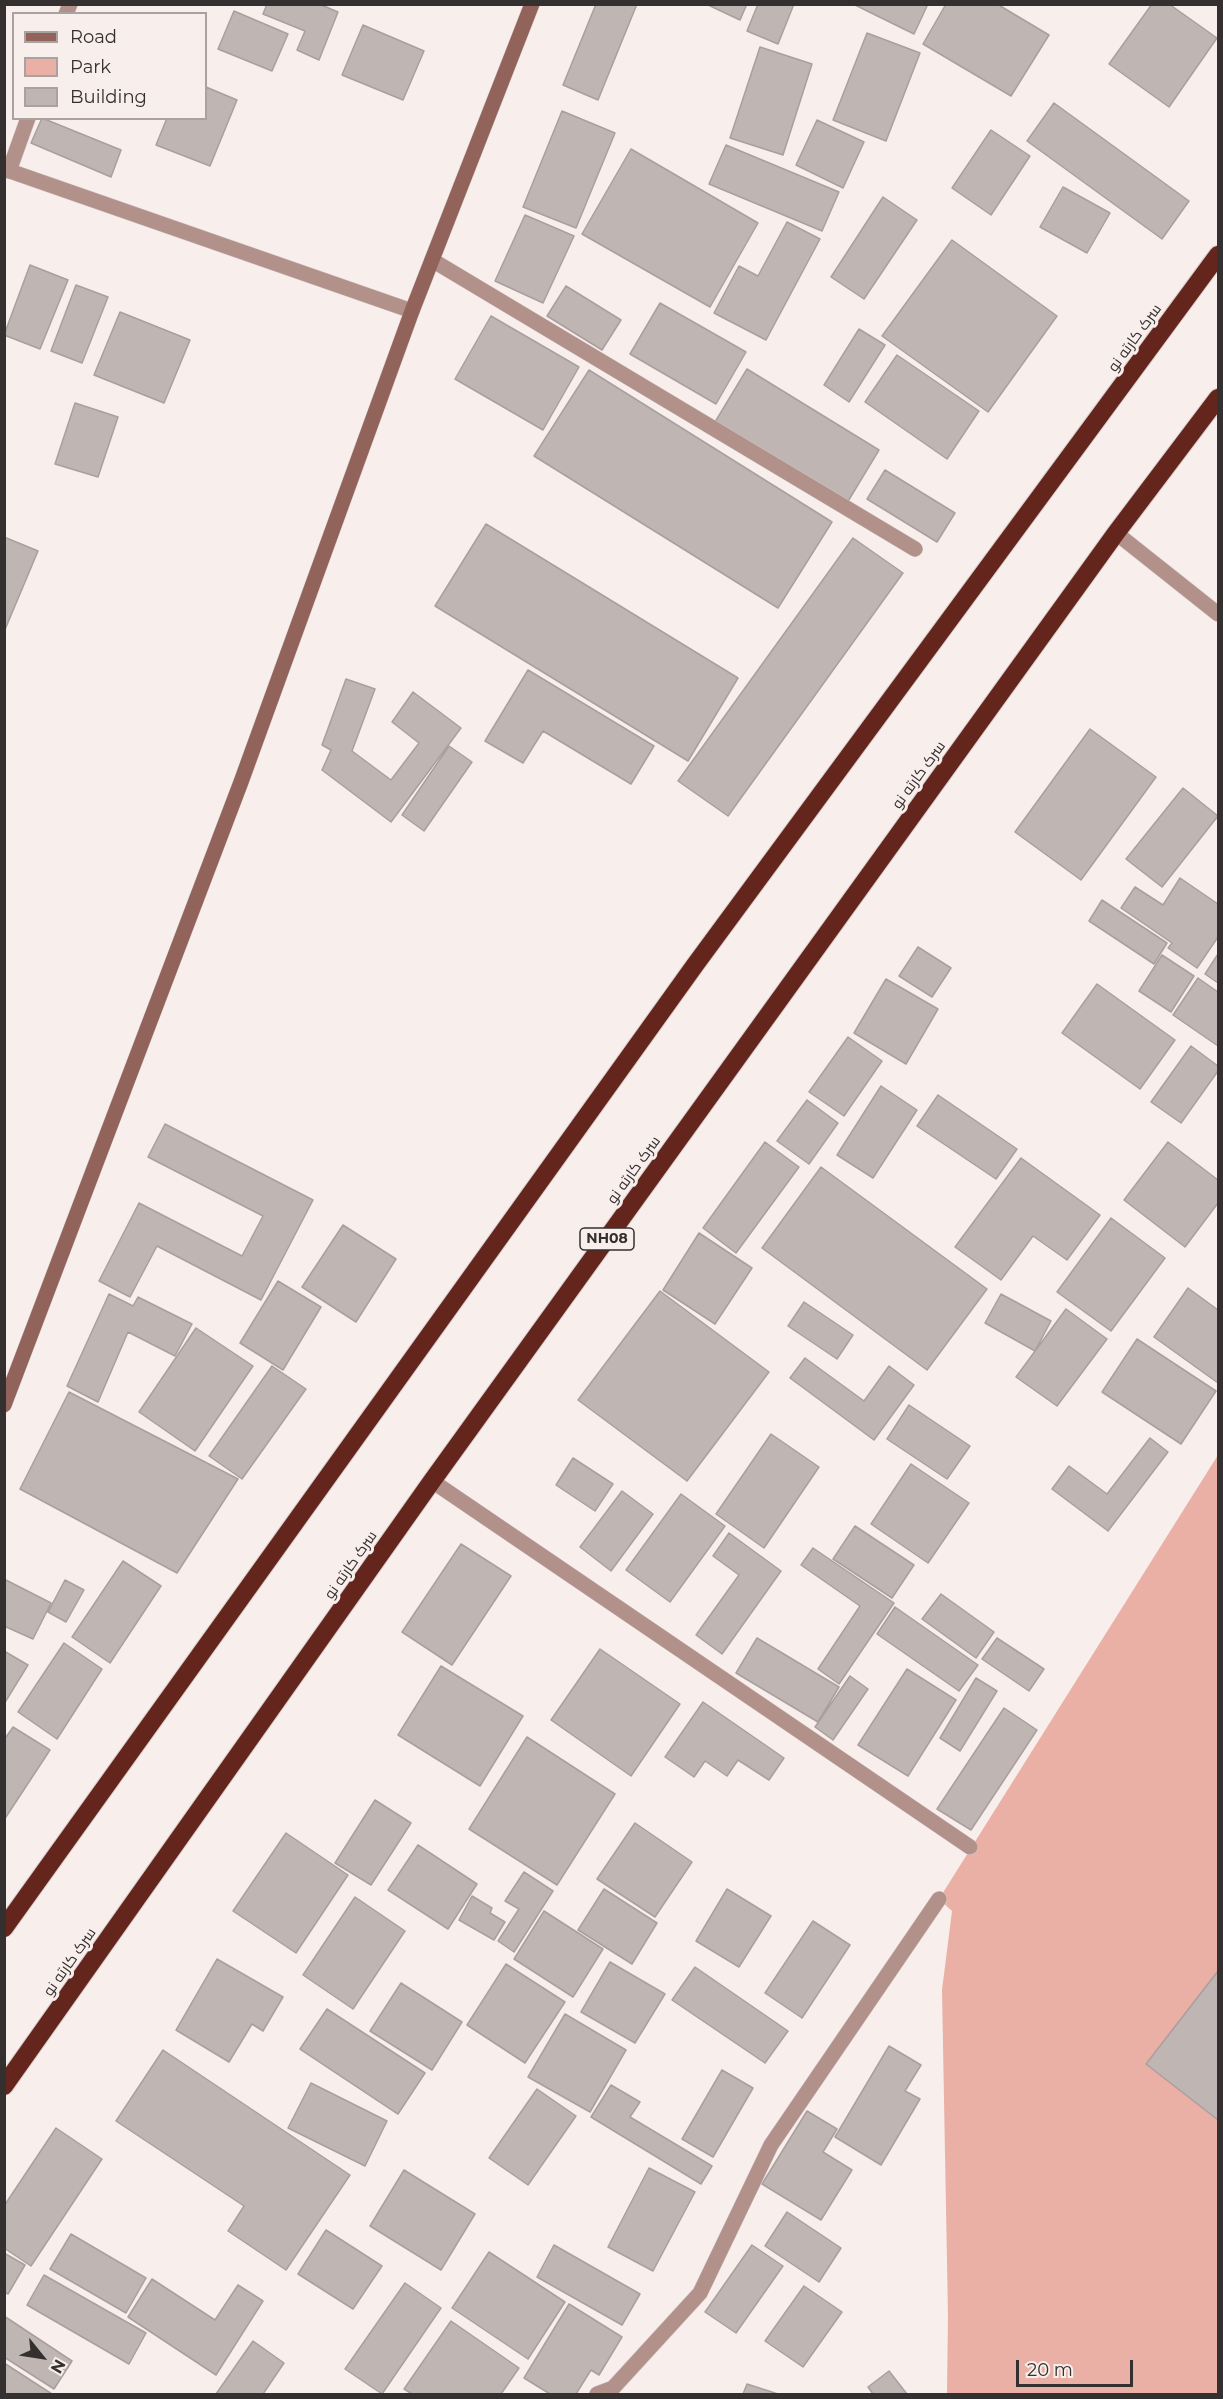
<!DOCTYPE html>
<html>
<head>
<meta charset="utf-8">
<style>
	body { margin:0 }
	#map { position:relative; width:1223px; height:2399px; overflow:hidden; background:#f8eeec; font-family:Montserrat,sans-serif }
	canvas { display:block }
	.frame { position:absolute; inset:0; border:6px solid #34302f; pointer-events:none }
	.legend { position:absolute; left:12px; top:12px; width:195px; height:108px; box-sizing:border-box; background:#f8eeec; border:2px solid #aaa2a0; margin:0; padding:8px 10px; list-style:none; font-size:18px; color:#34302f }
	.legend li { display:flex; align-items:center; gap:12px; height:30px }
	.legend b { width:30px; border:2px solid #aaa2a0 }
	.north { position:absolute; left:12px; top:2327px; width:60px; height:60px; -webkit-text-stroke:4px #f8eeec; paint-order:stroke; rotate:120deg; font-size:16px; font-weight:700; line-height:24px; text-align:center; color:#34302f }
	.north::after { content:''; display:block; margin:auto; width:21px; height:27px; background:#34302f; clip-path:polygon(50% 0,100% 100%,50% 72%,0 100%) }
	.scale { position:absolute; left:1016px; top:2360px; width:117px; height:27px; box-sizing:border-box; border:3px solid #34302f; border-top:0; padding-left:8px; font-size:18px; line-height:21px; white-space:nowrap; color:#34302f; -webkit-text-stroke:4px #f8eeec; paint-order:stroke }
</style>
</head>
<body>
<div id="map">
<canvas width="1223" height="2399"></canvas>
<div class="frame"></div>
<ul class="legend">
<li><b style="height:8px;background:#91635a"></b>Road</li>
<li><b style="height:16px;background:#eab0a5"></b>Park</li>
<li><b style="height:16px;background:#bfb5b3"></b>Building</li>
</ul>
<div class="north">N</div>
<div class="scale">20 m</div>
</div>
<script>
const ctx = document.querySelector('canvas').getContext('2d');
ctx.lineJoin = 'round';
function paint(path, color) { ctx.fillStyle = color; ctx.fill(path, 'evenodd'); }
const toPath = rows => new Path2D(rows.map(r => 'M' + r).join(''));
function strokePath(path, color, width, dash) { ctx.strokeStyle = color; ctx.lineWidth = width; ctx.lineCap = dash ? 'butt' : 'round'; ctx.setLineDash(dash || []); ctx.stroke(path); }
function drawText(font, color, halo, rows, align = 'center') {
  ctx.font = font + ' Montserrat,Cairo,sans-serif'; ctx.lineWidth = 6; ctx.setLineDash([]); ctx.textBaseline = 'middle'; ctx.strokeStyle = halo; ctx.fillStyle = color; for (const [text, x, y, turn = 0] of rows) {
    ctx.save(); ctx.translate(x, y); ctx.rotate((+turn || 0) * Math.PI / 180); ctx.textAlign = isNaN(turn) ? turn : align; if (halo) ctx.strokeText(text, 0, 0); ctx.fillText(text, 0, 0); ctx.restore();
  }
}
paint(toPath([
	[1218,1455,1218,2394,947,2394,948,2316,942,1990,952,1911,939,1899]
]), '#eab0a5');
const building = toPath([
	[267,4,319,4,338,12,319,60,297,50,305,31,263,14,267,4],
	[596,4,637,4,598,100,563,85,596,4],
	[706,4,747,4,740,20,706,4],
	[758,4,794,4,778,44,747,31,758,4],
	[853,4,928,4,914,34,853,4],
	[946,4,997,4,1049,35,1011,96,923,44,946,4],
	[1152,4,1169,4,1217,38,1169,107,1109,64,1152,4],
	[234,11,288,34,272,71,218,49,234,11],
	[363,25,424,51,403,100,342,75,363,25],
	[867,33,920,53,886,141,833,120,867,33],
	[760,47,812,64,783,155,730,138,760,47],
	[206,87,237,100,210,166,156,145,167,118,206,118,206,87],
	[1054,103,1189,201,1162,239,1027,141,1054,103],
	[562,111,615,133,576,228,523,207,562,111],
	[42,118,121,150,111,177,31,143,42,118],
	[817,120,864,142,843,188,796,165,817,120],
	[991,130,1030,156,991,215,952,188,991,130],
	[726,145,839,192,822,231,709,184,726,145],
	[631,149,758,223,710,307,582,234,631,149],
	[1063,187,1110,213,1087,253,1040,227,1063,187],
	[883,197,917,220,864,299,831,277,883,197],
	[525,215,574,236,543,303,495,281,525,215],
	[787,222,820,239,766,340,714,313,739,266,758,276,787,222],
	[952,240,1057,316,988,412,882,336,952,240],
	[30,265,68,280,40,349,4,335,30,265],
	[76,285,108,297,82,363,51,351,76,285],
	[566,286,621,320,602,350,547,316,566,286],
	[660,303,746,352,716,404,630,354,660,303],
	[120,312,190,340,164,403,94,375,120,312],
	[491,316,579,367,543,430,455,379,491,316],
	[859,329,885,345,849,402,824,385,859,329],
	[897,355,979,411,947,459,865,402,897,355],
	[747,369,879,450,847,503,715,422,747,369],
	[589,370,832,522,778,608,534,456,589,370],
	[75,403,118,417,98,477,55,464,75,403],
	[885,470,955,513,937,542,867,499,885,470],
	[486,524,738,678,688,761,435,606,486,524],
	[4,537,38,551,4,632,4,537],
	[853,538,903,573,728,816,678,781,853,538],
	[528,670,654,746,631,784,543,731,523,763,485,741,528,670],
	[346,679,375,689,352,751,391,780,419,743,392,722,413,692,461,728,391,822,322,770,331,750,322,745,346,679],
	[1090,729,1156,777,1081,880,1015,832,1090,729],
	[449,746,472,762,424,831,402,815,449,746],
	[1183,788,1218,816,1162,887,1126,859,1183,788],
	[1180,878,1218,904,1218,937,1197,968,1168,948,1172,943,1121,908,1135,887,1163,905,1180,878],
	[1102,900,1167,943,1154,964,1089,921,1102,900],
	[918,947,951,968,932,997,899,976,918,947],
	[1218,954,1218,983,1205,974,1218,954],
	[1162,955,1194,976,1171,1012,1139,991,1162,955],
	[1198,978,1218,992,1218,1046,1173,1015,1198,978],
	[886,979,938,1009,906,1064,854,1033,886,979],
	[1097,984,1175,1040,1140,1089,1062,1033,1097,984],
	[848,1037,882,1061,844,1116,809,1092,848,1037],
	[1191,1046,1218,1066,1218,1071,1181,1123,1151,1102,1191,1046],
	[881,1086,917,1110,873,1178,837,1155,881,1086],
	[938,1095,1017,1149,996,1179,917,1126,938,1095],
	[807,1100,838,1123,809,1164,777,1141,807,1100],
	[165,1124,313,1200,261,1300,157,1246,130,1297,99,1281,139,1203,242,1256,263,1216,148,1157,165,1124],
	[765,1142,799,1167,736,1253,703,1228,765,1142],
	[1168,1142,1218,1180,1218,1203,1185,1247,1124,1200,1168,1142],
	[1021,1158,1100,1215,1067,1260,1033,1236,1001,1280,955,1247,1021,1158],
	[821,1167,987,1289,927,1370,762,1248,821,1167],
	[1111,1218,1165,1258,1111,1331,1057,1292,1111,1218],
	[343,1225,396,1259,356,1322,302,1287,343,1225],
	[699,1233,752,1268,715,1324,663,1290,699,1233],
	[278,1281,321,1307,283,1370,240,1343,278,1281],
	[1188,1288,1218,1310,1218,1383,1154,1337,1188,1288],
	[660,1291,769,1372,687,1481,578,1400,660,1291],
	[109,1294,133,1306,138,1297,192,1324,175,1356,128,1332,98,1402,67,1386,109,1294],
	[1001,1294,1051,1321,1035,1351,985,1323,1001,1294],
	[804,1302,853,1335,837,1359,788,1326,804,1302],
	[1066,1309,1107,1339,1057,1406,1016,1377,1066,1309],
	[196,1328,253,1366,195,1451,139,1412,196,1328],
	[1137,1339,1216,1391,1181,1444,1102,1392,1137,1339],
	[805,1358,864,1401,889,1366,914,1385,874,1440,790,1378,805,1358],
	[272,1366,306,1389,242,1479,209,1456,272,1366],
	[69,1392,238,1479,177,1573,20,1489,69,1392],
	[909,1405,970,1446,947,1479,887,1439,909,1405],
	[771,1434,819,1467,764,1548,716,1514,771,1434],
	[1150,1438,1168,1452,1108,1531,1052,1489,1069,1466,1107,1494,1150,1438],
	[573,1458,613,1484,595,1511,556,1485,573,1458],
	[911,1464,969,1503,928,1563,871,1524,911,1464],
	[622,1491,653,1514,611,1571,580,1547,622,1491],
	[681,1494,725,1526,670,1602,626,1570,681,1494],
	[855,1526,914,1565,892,1598,833,1559,855,1526],
	[729,1533,781,1571,722,1654,696,1635,739,1575,713,1556,729,1533],
	[461,1544,511,1576,452,1665,402,1632,461,1544],
	[813,1548,894,1603,839,1684,818,1669,860,1606,801,1565,813,1548],
	[123,1561,161,1586,110,1663,72,1637,123,1561],
	[4,1579,51,1603,33,1639,4,1626,4,1579],
	[65,1580,84,1590,66,1622,48,1612,65,1580],
	[941,1594,994,1632,976,1658,922,1619,941,1594],
	[895,1607,978,1665,959,1691,877,1634,895,1607],
	[757,1638,839,1687,818,1722,736,1673,757,1638],
	[997,1638,1044,1669,1029,1691,982,1659,997,1638],
	[64,1643,102,1669,57,1739,18,1712,64,1643],
	[600,1649,680,1704,631,1776,551,1720,600,1649],
	[4,1651,28,1665,4,1704,4,1651],
	[441,1666,523,1716,480,1786,398,1735,441,1666],
	[907,1669,956,1700,908,1776,858,1745,907,1669],
	[850,1676,868,1689,833,1740,815,1727,850,1676],
	[976,1678,997,1691,960,1751,940,1738,976,1678],
	[703,1702,784,1758,769,1780,738,1760,727,1776,705,1761,694,1777,665,1757,703,1702],
	[1004,1708,1037,1730,971,1830,937,1809,1004,1708],
	[13,1727,50,1750,4,1820,4,1740,13,1727],
	[527,1737,615,1794,557,1885,469,1829,527,1737],
	[375,1800,411,1823,371,1885,335,1863,375,1800],
	[635,1823,692,1862,655,1917,597,1879,635,1823],
	[286,1833,348,1875,296,1953,233,1911,286,1833],
	[418,1845,477,1884,448,1929,388,1890,418,1845],
	[524,1872,553,1891,514,1952,498,1941,519,1909,505,1901,524,1872],
	[604,1889,657,1923,632,1964,578,1930,604,1889],
	[727,1889,771,1916,739,1967,696,1941,727,1889],
	[472,1896,492,1908,490,1913,505,1922,494,1940,459,1920,472,1896],
	[355,1897,405,1931,353,2009,303,1975,355,1897],
	[544,1911,603,1949,573,1997,514,1959,544,1911],
	[813,1921,850,1945,802,2018,765,1993,813,1921],
	[217,1959,283,1997,263,2031,252,2024,229,2062,176,2030,217,1959],
	[610,1962,665,1994,635,2043,581,2012,610,1962],
	[506,1964,565,2002,525,2063,467,2025,506,1964],
	[695,1967,788,2031,765,2063,672,2000,695,1967],
	[1218,1971,1218,2120,1146,2064,1218,1971],
	[401,1983,462,2022,432,2070,370,2031,401,1983],
	[327,2009,425,2073,398,2114,300,2049,327,2009],
	[565,2014,626,2050,590,2112,528,2077,565,2014],
	[889,2046,921,2065,905,2091,920,2099,881,2165,835,2137,889,2046],
	[163,2050,350,2175,286,2270,228,2231,244,2206,116,2121,163,2050],
	[722,2070,753,2088,713,2157,682,2139,722,2070],
	[311,2083,387,2121,365,2166,288,2128,311,2083],
	[611,2085,640,2102,630,2117,712,2166,701,2184,591,2117,611,2085],
	[537,2089,576,2116,528,2185,489,2158,537,2089],
	[807,2111,837,2129,823,2152,852,2170,821,2220,762,2184,807,2111],
	[56,2128,102,2159,31,2266,4,2248,4,2206,56,2128],
	[649,2168,695,2192,653,2271,608,2247,649,2168],
	[404,2170,475,2214,441,2270,370,2226,404,2170],
	[787,2212,841,2248,819,2282,765,2246,787,2212],
	[326,2230,382,2266,353,2309,298,2274,326,2230],
	[71,2234,146,2278,126,2313,50,2269,71,2234],
	[554,2245,640,2294,622,2325,537,2277,554,2245],
	[752,2245,783,2266,736,2333,705,2312,752,2245],
	[489,2252,565,2302,528,2359,452,2308,489,2252],
	[4,2253,25,2265,8,2294,4,2292,4,2253],
	[44,2275,146,2333,129,2364,27,2305,44,2275],
	[152,2279,215,2320,238,2285,263,2301,216,2375,128,2317,152,2279],
	[405,2283,441,2308,382,2394,345,2369,405,2283],
	[804,2286,842,2312,803,2367,765,2341,804,2286],
	[569,2304,622,2337,599,2375,591,2370,576,2394,550,2394,524,2378,569,2304],
	[4,2316,72,2361,54,2389,4,2357,4,2316],
	[451,2321,519,2368,501,2394,412,2394,404,2389,451,2321],
	[253,2341,284,2363,263,2394,216,2394,253,2341],
	[4,2363,52,2394,4,2394,4,2363],
	[889,2371,907,2394,873,2394,868,2387,889,2371],
	[747,2384,778,2394,743,2394,747,2384]
]);
paint(building, '#bfb5b3');
strokePath(building, '#a99f9e', 1.5);
const lane = toPath([
	[66,14,70,4],
	[9,171,28,118],
	[432,260,915,549]
]);
const street = toPath([
	[4,169,412,311],
	[1116,533,1218,614],
	[432,1481,970,1847],
	[597,2394,613,2388,700,2293,771,2145,939,1899]
]);
const secondary = toPath([
	[4,1405,241,782,412,311,532,4]
]);
const highway = toPath([
	[4,1928,695,965,1218,255],
	[4,2086,432,1481,1116,533,1218,398]
]);
strokePath(lane, '#d5ccca', 16);
strokePath(street, '#d5ccca', 16);
strokePath(secondary, '#d5ccca', 16);
strokePath(highway, '#d5ccca', 20);
strokePath(lane, '#b2918b', 15);
strokePath(street, '#b2918b', 15);
strokePath(secondary, '#91635a', 15);
strokePath(highway, '#63251c', 18);
for (const [x, y, w] of [
	[607,1239,54]
]) { const box = new Path2D(); box.roundRect(x - w / 2, y - 11, w, 22, 4.5); ctx.fillStyle = '#f8eeec'; ctx.fill(box); strokePath(box, '#34302f', 1.5); }
drawText('bold 14px', '#34302f', null, [
	["NH08",607,1239]
]);
drawText('15px', '#34302f', '#f8eeec', [
	["سرک کارته نو",1135,338,-54],
	["سرک کارته نو",919,775,-54],
	["سرک کارته نو",634,1170,-54],
	["سرک کارته نو",351,1565,-55],
	["سرک کارته نو",70,1962,-55]
]);
</script>
</body>
</html>
